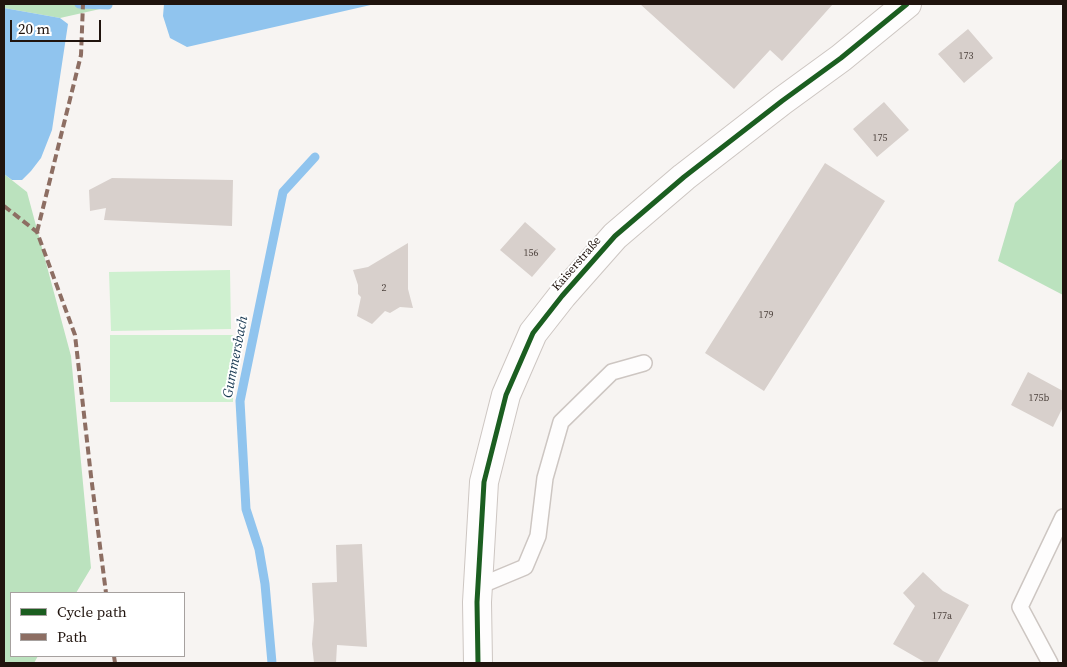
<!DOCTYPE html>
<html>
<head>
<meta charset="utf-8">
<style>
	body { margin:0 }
	#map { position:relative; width:1067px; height:667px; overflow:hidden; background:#f7f4f2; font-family:"Source Serif 4",serif }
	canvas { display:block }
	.frame { position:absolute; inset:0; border:5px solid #20140e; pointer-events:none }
	.legend { position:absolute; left:10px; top:592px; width:175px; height:65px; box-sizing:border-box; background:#fff; border:1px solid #a6a19f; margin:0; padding:6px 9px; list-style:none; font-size:15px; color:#20140e }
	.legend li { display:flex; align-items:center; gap:10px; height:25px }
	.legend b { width:25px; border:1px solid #a6a19f }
	.scale { position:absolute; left:10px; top:20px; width:91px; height:22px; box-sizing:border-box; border:2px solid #20140e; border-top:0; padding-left:6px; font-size:15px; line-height:18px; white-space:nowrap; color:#20140e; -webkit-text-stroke:4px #fff; paint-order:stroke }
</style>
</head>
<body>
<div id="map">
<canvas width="1067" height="667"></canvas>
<div class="frame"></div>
<ul class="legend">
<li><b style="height:6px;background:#1b5e20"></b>Cycle path</li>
<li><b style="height:6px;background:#8d6e63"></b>Path</li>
</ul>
<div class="scale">20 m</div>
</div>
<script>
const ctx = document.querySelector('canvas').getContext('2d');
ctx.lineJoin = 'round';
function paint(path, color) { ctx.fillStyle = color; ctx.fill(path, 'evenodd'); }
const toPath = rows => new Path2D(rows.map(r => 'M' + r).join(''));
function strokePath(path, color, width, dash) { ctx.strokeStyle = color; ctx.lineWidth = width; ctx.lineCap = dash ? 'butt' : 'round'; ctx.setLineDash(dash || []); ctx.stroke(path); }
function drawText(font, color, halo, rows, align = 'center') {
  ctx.font = font + ' "Source Serif 4",serif'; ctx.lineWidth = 4; ctx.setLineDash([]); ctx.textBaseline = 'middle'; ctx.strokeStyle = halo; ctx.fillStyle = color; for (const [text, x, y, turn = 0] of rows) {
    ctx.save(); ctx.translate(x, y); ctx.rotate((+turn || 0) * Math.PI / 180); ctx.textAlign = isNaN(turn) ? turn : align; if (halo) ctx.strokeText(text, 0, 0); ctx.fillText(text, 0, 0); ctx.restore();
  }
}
paint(toPath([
	[230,270,231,329,111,331,109,272],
	[110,335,233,335,233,402,110,402]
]), '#cef0cf');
paint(toPath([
	[4,4,114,4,109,7,60,18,4,8],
	[1063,158,1063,295,998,261,1015,203],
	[4,174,27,192,71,356,91,568,76,593,11,593,11,656,38,656,34,663,4,663]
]), '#bbe2be');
paint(toPath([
	[164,4,375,4,187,47,170,38,163,16],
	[4,8,60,18,68,24,52,130,41,158,31,171,22,180,12,180,4,174]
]), '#90c4ee');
strokePath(toPath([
	[79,4,108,5],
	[272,663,265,584,259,549,246,509,240,401,283,192,315,157]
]), '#90c4ee', 9);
paint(toPath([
	[640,4,833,4,782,61,770,50,734,89],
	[968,29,993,58,964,83,938,54],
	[884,102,909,130,877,157,853,129],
	[825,163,885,201,764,391,705,353],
	[112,178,233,180,232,226,104,220,106,208,90,211,89,190],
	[525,222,556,249,532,277,500,250],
	[408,243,408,289,413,308,400,307,390,313,385,311,372,324,357,316,361,297,358,294,358,285,353,270,368,267],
	[1028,372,1063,391,1063,407,1053,427,1011,405],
	[362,544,367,647,337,645,336,663,314,663,312,644,314,620,312,583,337,582,336,545],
	[923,572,943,591,969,605,937,663,926,663,893,644,915,606,903,593]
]), '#d8d0cc');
const service = toPath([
	[477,587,525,567,538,536,545,478,561,422,612,372,644,363],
	[1050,663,1020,607,1063,517]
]);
const tertiary = toPath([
	[478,663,477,602,484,482,506,395,533,333,562,296,615,236,684,177,782,101,841,58,907,4]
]);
strokePath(service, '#cdc6c2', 18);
strokePath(tertiary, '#cdc6c2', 30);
strokePath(service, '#fefdfd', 15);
strokePath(tertiary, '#fefdfd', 28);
strokePath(toPath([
	[4,206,37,232,75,335,91,476,106,593],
	[37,232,81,55,83,4],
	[114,656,115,663]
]), '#8d6e63', 4, [8, 4]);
strokePath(toPath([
	[478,663,477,602,484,482,506,395,533,333,562,296,615,236,684,177,782,101,841,58,907,4]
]), '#1b5e20', 5);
drawText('10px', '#4e433e', null, [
	["173",966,56],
	["175",880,138],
	["156",531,253],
	["2",384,288],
	["179",766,315],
	["175b",1039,398],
	["177a",942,616]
]);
drawText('12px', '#20140e', '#fff', [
	["Kaiserstraße",577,264,-49]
]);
drawText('italic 14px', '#183851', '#fff', [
	["Gummersbach",236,357,-79]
]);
</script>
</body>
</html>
